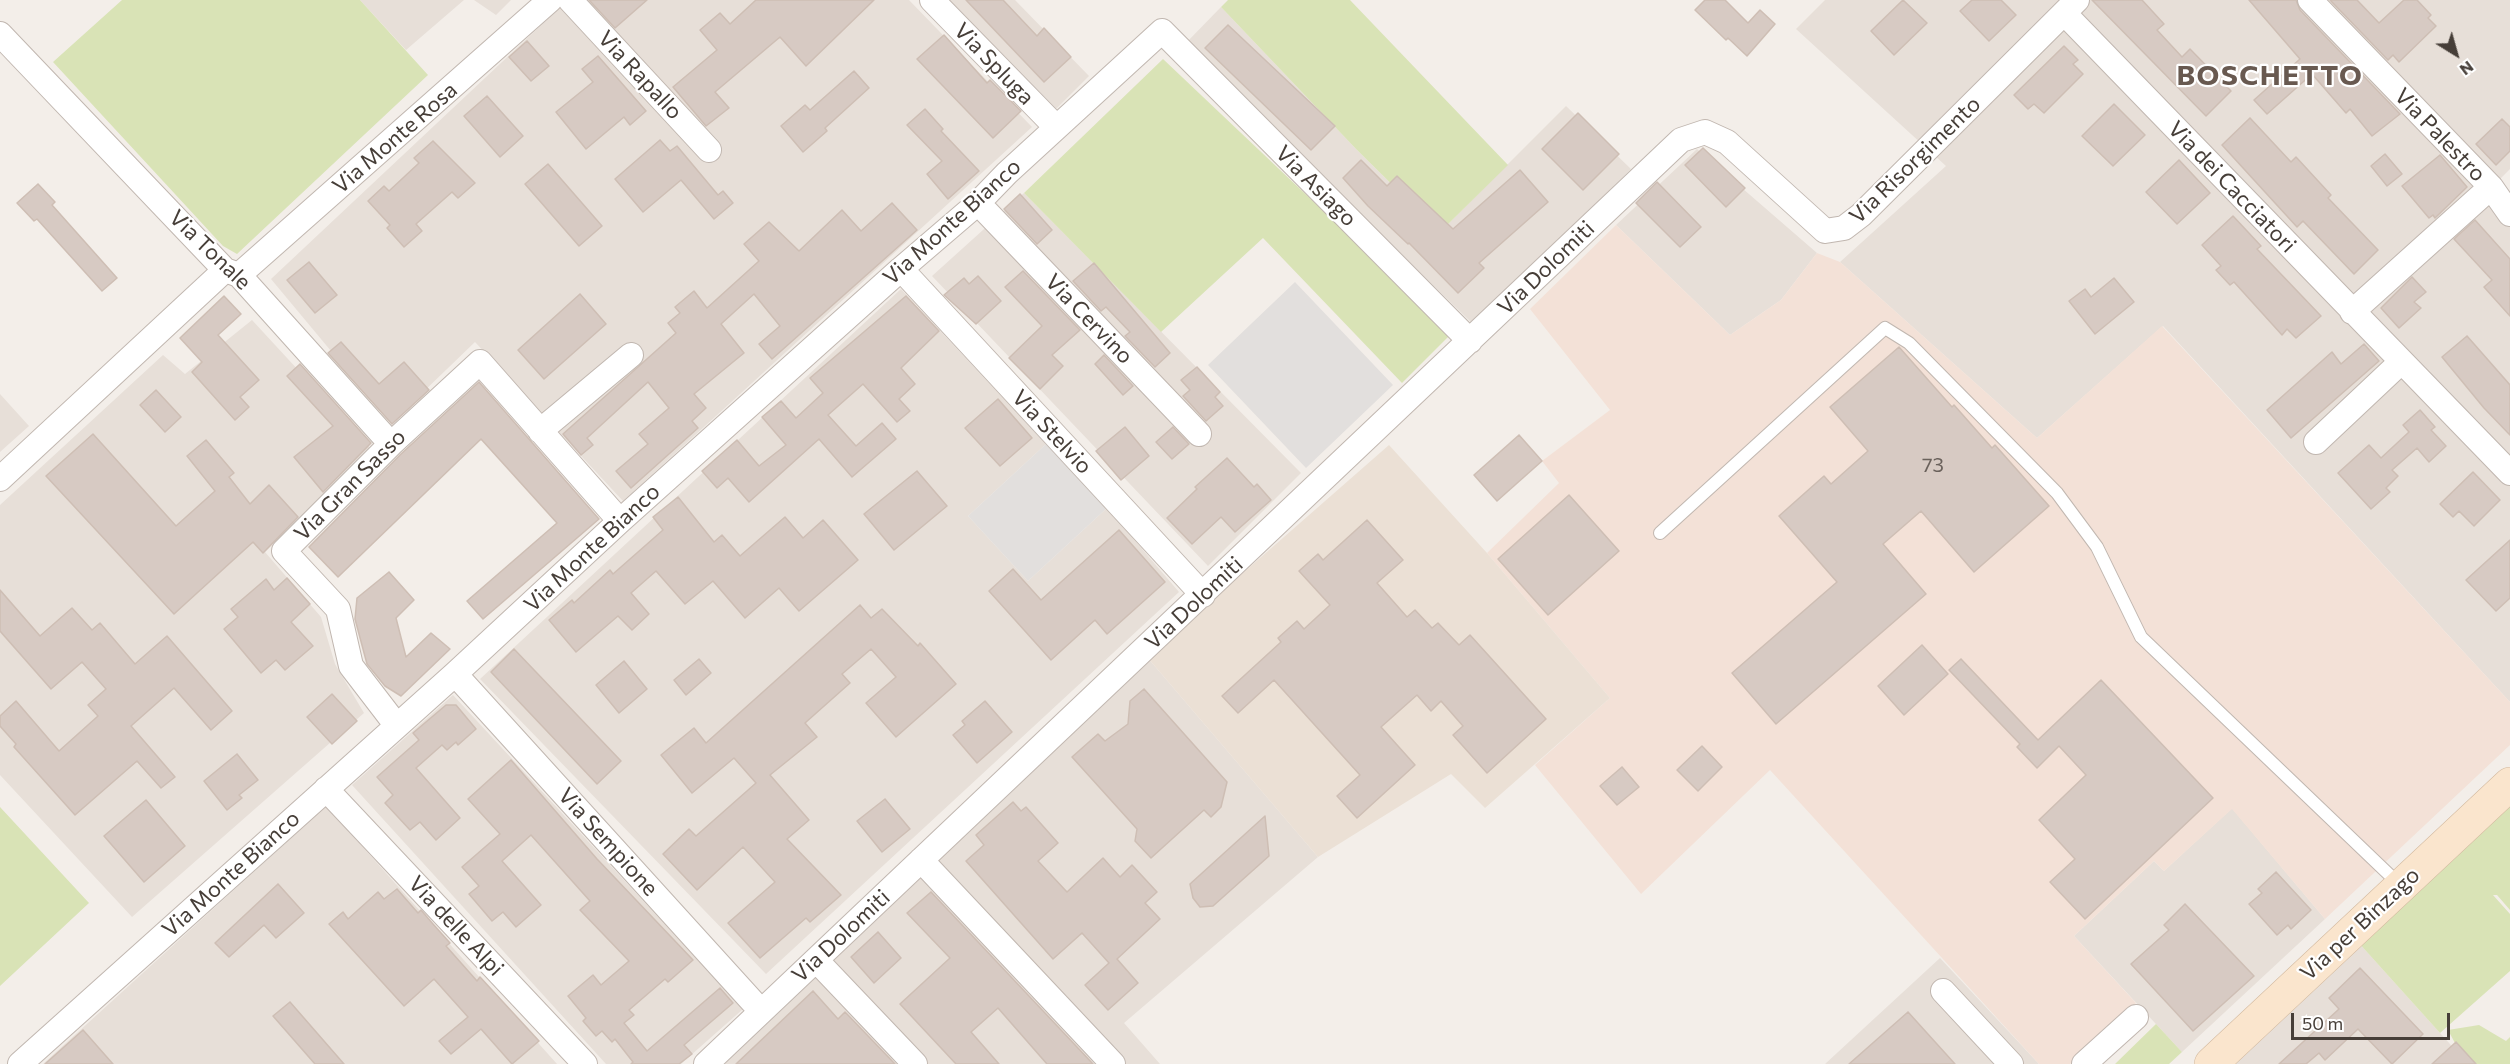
<!DOCTYPE html>
<html>
<head>
<meta charset="utf-8">
<style>
	body { margin:0 }
	#map { position:relative; width:2510px; height:1064px; overflow:hidden; background:#f3eee9; font-family:Commissioner,sans-serif }
	canvas { display:block }
	.north { position:absolute; left:2426px; top:24px; width:60px; height:60px; -webkit-text-stroke:4px #fff; paint-order:stroke; rotate:143deg; font-size:16px; font-weight:700; line-height:24px; text-align:center; color:#463e38 }
	.north::after { content:''; display:block; margin:auto; width:21px; height:27px; background:#463e38; clip-path:polygon(50% 0,100% 100%,50% 72%,0 100%) }
	.scale { position:absolute; left:2291px; top:1013px; width:159px; height:27px; box-sizing:border-box; border:3px solid #463e38; border-top:0; padding-left:8px; font-size:18px; line-height:21px; white-space:nowrap; color:#463e38; -webkit-text-stroke:4px #fff; paint-order:stroke }
</style>
</head>
<body>
<div id="map">
<canvas width="2510" height="1064"></canvas>
<div class="north">N</div>
<div class="scale">50 m</div>
</div>
<script>
const ctx = document.querySelector('canvas').getContext('2d');
ctx.lineJoin = 'round';
function paint(path, color) { ctx.fillStyle = color; ctx.fill(path, 'evenodd'); }
const toPath = rows => new Path2D(rows.map(r => 'M' + r).join(''));
function strokePath(path, color, width, dash) { ctx.strokeStyle = color; ctx.lineWidth = width; ctx.lineCap = dash ? 'butt' : 'round'; ctx.setLineDash(dash || []); ctx.stroke(path); }
function drawText(font, color, halo, rows, align = 'center') {
  ctx.font = font + ' Commissioner,sans-serif'; ctx.lineWidth = 4.5; ctx.setLineDash([]); ctx.textBaseline = 'middle'; ctx.strokeStyle = halo; ctx.fillStyle = color; for (const [text, x, y, turn = 0] of rows) {
    ctx.save(); ctx.translate(x, y); ctx.rotate((+turn || 0) * Math.PI / 180); ctx.textAlign = isNaN(turn) ? turn : align; if (halo) ctx.strokeText(text, 0, 0); ctx.fillText(text, 0, 0); ctx.restore();
  }
}
paint(toPath([
	[360,0,464,0,406,50],
	[474,0,511,0,496,15],
	[568,0,909,0,1032,127,623,501,475,342,391,423,271,279],
	[947,0,1015,0,1089,76,1054,111],
	[1825,0,2510,0,2510,169,2496,183,2510,200,2510,702,2163,326,2037,438,1840,262,1946,166,1796,29],
	[1221,7,1356,149,1440,232,1566,106,1631,169,1473,324,1185,44],
	[1697,149,1817,253,1781,300,1730,335,1616,225],
	[1024,193,1301,473,1208,566,932,276],
	[901,289,1046,444,968,516,1028,581,1107,508,1179,592,766,974,480,679],
	[252,320,371,449,265,552,321,617,335,664,364,713,132,917,0,775,0,505,163,355,185,374],
	[0,394,29,426,0,452],
	[1147,657,1318,857,1124,1023,1160,1064,719,1064],
	[453,695,743,1009,681,1064,606,1064,352,785],
	[326,806,557,1064,43,1064],
	[2232,808,2325,919,2182,1052,2074,936,2154,861,2164,871],
	[2357,941,2468,1064,2229,1064],
	[1940,958,2039,1064,1825,1064]
]), '#e7dfd8');
paint(toPath([
	[1616,225,1730,335,1781,300,1817,253,1840,262,2037,438,2162,326,2510,702,2510,745,2325,919,2232,809,2164,871,2154,861,2074,936,2136,1003,2070,1064,2039,1064,1770,770,1641,894,1535,765,1610,698,1487,553,1559,483,1542,461,1610,410,1530,309]
]), '#f3e1d7');
paint(toPath([
	[1389,445,1487,553,1610,698,1485,808,1451,774,1318,857,1147,657]
]), '#ebe0d5');
paint(toPath([
	[122,0,360,0,428,75,237,254,223,246,53,62],
	[1228,0,1350,0,1508,165,1440,232,1356,149,1221,7],
	[1163,59,1452,333,1402,383,1263,238,1161,332,1024,193],
	[2510,801,2510,910,2497,895,2493,895,2510,914,2510,971,2440,1033,2357,941],
	[0,807,89,903,0,986],
	[2156,1024,2182,1052,2169,1064,2115,1064],
	[2479,1025,2506,1041,2510,1037,2510,1064,2468,1064,2464,1060,2448,1030]
]), '#d9e3b6');
paint(toPath([
	[1295,282,1393,385,1306,468,1208,365],
	[1046,444,1107,508,1028,581,968,516]
]), '#e2dfdd');
const building = toPath([
	[589,0,647,0,615,28,589,0],
	[756,0,874,0,806,66,780,37,715,92,729,108,706,126,673,87,717,50,700,30,720,13,730,24,756,0],
	[966,0,1003,0,1037,36,1044,28,1071,57,1044,82,966,0],
	[1705,0,1725,0,1748,23,1760,10,1775,24,1747,56,1728,38,1726,40,1695,10,1705,0],
	[1903,0,1927,23,1894,55,1871,31,1903,0],
	[1972,0,2001,0,2016,15,1989,41,1960,11,1972,0],
	[2092,0,2142,0,2164,24,2157,30,2182,57,2190,49,2231,91,2206,116,2092,0],
	[2249,0,2296,0,2300,10,2400,114,2372,136,2350,109,2346,113,2312,74,2267,114,2254,100,2300,59,2249,0],
	[2330,0,2357,0,2379,23,2404,0,2417,0,2431,15,2428,18,2436,26,2399,62,2393,55,2388,60,2330,0],
	[1228,25,1335,126,1311,150,1205,48,1228,25],
	[944,35,987,83,990,80,1021,111,993,138,917,59,944,35],
	[527,41,549,66,531,81,509,57,527,41],
	[2064,46,2078,60,2073,64,2083,74,2044,113,2034,104,2028,109,2014,95,2064,46],
	[598,56,646,111,630,125,624,117,586,149,556,112,593,82,582,69,598,56],
	[854,71,869,88,825,128,827,131,803,152,781,126,805,105,810,110,854,71],
	[487,96,523,136,500,157,464,116,487,96],
	[2114,104,2145,135,2113,166,2082,136,2114,104],
	[925,109,943,129,941,131,979,171,948,199,927,174,942,161,907,125,925,109],
	[1578,113,1619,154,1583,190,1542,149,1578,113],
	[2250,118,2291,162,2296,157,2331,195,2328,198,2378,250,2354,274,2303,221,2297,227,2222,145,2250,118],
	[2502,119,2510,127,2510,151,2496,165,2476,144,2502,119],
	[660,140,670,151,677,146,718,195,723,191,733,203,714,219,681,180,643,212,615,179,660,140],
	[433,141,475,183,458,198,452,192,416,224,422,231,404,247,387,228,390,225,368,201,384,186,389,191,419,163,414,158,433,141],
	[1703,148,1745,188,1726,207,1685,165,1703,148],
	[2385,154,2402,174,2387,186,2371,166,2385,154],
	[2440,155,2467,187,2435,218,2433,215,2429,218,2402,186,2440,155],
	[1361,160,1387,186,1397,176,1453,229,1520,170,1548,202,1479,263,1484,268,1458,293,1409,243,1408,244,1368,206,1343,178,1361,160],
	[2179,160,2210,193,2177,224,2146,192,2179,160],
	[548,164,602,226,579,246,525,184,548,164],
	[1657,182,1701,227,1680,247,1636,203,1657,182],
	[38,184,55,202,52,205,117,278,102,291,37,219,34,221,17,203,38,184],
	[1020,194,1052,230,1037,244,1004,209,1020,194],
	[892,203,917,230,772,359,759,344,780,326,754,294,721,324,744,353,694,394,706,408,692,421,698,428,631,488,616,471,648,444,639,434,669,408,648,382,587,438,593,445,581,455,563,434,676,333,668,323,680,313,675,307,694,291,707,308,759,261,744,244,769,222,799,251,842,210,861,231,892,203],
	[2233,216,2261,246,2257,249,2321,316,2296,338,2287,329,2282,335,2234,282,2230,285,2216,270,2221,266,2202,245,2233,216],
	[2475,220,2510,259,2510,316,2484,287,2492,280,2454,239,2475,220],
	[309,262,337,295,315,313,287,280,309,262],
	[1094,263,1170,353,1155,367,1125,336,1130,332,1106,307,1101,311,1073,281,1094,263],
	[1023,271,1080,330,1052,355,1063,366,1040,389,1009,358,1042,326,1005,287,1023,271],
	[978,276,1001,301,976,324,944,295,964,278,969,284,978,276],
	[2412,277,2426,292,2414,302,2421,308,2399,328,2381,308,2412,277],
	[2114,278,2134,302,2095,334,2069,301,2085,289,2091,297,2114,278],
	[580,294,606,324,544,379,518,350,580,294],
	[224,296,241,314,218,335,259,380,240,397,249,407,235,420,192,372,202,362,180,338,224,296],
	[906,296,939,331,901,368,915,384,899,399,910,411,897,422,863,384,828,415,856,446,882,423,896,439,852,477,819,439,749,502,728,478,717,488,702,471,737,440,759,466,786,445,762,417,781,401,796,418,823,393,810,378,906,296],
	[2467,336,2510,385,2510,435,2484,408,2442,357,2467,336],
	[341,342,379,384,404,362,429,390,392,424,328,353,341,342],
	[2364,344,2379,361,2291,438,2267,410,2332,352,2341,364,2364,344],
	[1899,347,1952,407,1954,405,1992,448,1995,445,2049,506,1974,572,1921,511,1883,544,1926,594,1776,724,1732,673,1837,582,1779,516,1824,476,1831,484,1868,451,1830,407,1899,347],
	[1104,355,1133,386,1123,395,1095,364,1104,355],
	[300,364,371,443,323,492,294,457,333,426,287,376,300,364],
	[1197,367,1220,392,1215,397,1223,406,1206,421,1183,396,1190,390,1181,380,1197,367],
	[479,382,599,519,483,619,467,601,557,523,481,439,338,577,309,547,401,454,479,382],
	[156,390,181,417,165,432,140,405,156,390],
	[998,399,1032,438,1000,466,965,428,998,399],
	[2420,410,2435,427,2431,430,2446,446,2429,462,2417,448,2392,470,2398,476,2386,488,2390,492,2371,509,2338,473,2369,445,2381,458,2409,432,2403,425,2420,410],
	[1125,427,1149,456,1121,480,1096,451,1125,427],
	[1173,427,1189,444,1172,459,1156,442,1173,427],
	[93,434,176,526,215,491,187,456,206,440,234,473,229,477,250,504,269,485,298,517,263,553,253,542,174,614,46,476,93,434],
	[1519,435,1542,461,1497,501,1474,475,1519,435],
	[1227,458,1254,487,1257,484,1271,500,1235,532,1221,517,1192,544,1167,518,1197,489,1195,487,1227,458],
	[917,471,947,506,894,550,864,514,917,471],
	[2473,472,2500,500,2474,526,2459,511,2453,517,2440,504,2473,472],
	[1569,495,1619,551,1548,615,1498,559,1569,495],
	[678,497,714,542,722,535,740,556,785,517,803,538,823,520,858,560,799,611,779,588,745,618,713,581,685,604,656,571,631,593,649,614,632,630,618,616,576,652,549,620,572,600,574,603,610,570,613,574,663,530,653,517,678,497],
	[1367,520,1403,560,1377,583,1407,617,1415,610,1432,628,1438,623,1459,645,1470,635,1546,719,1487,773,1453,735,1463,726,1441,701,1431,711,1417,695,1381,727,1415,765,1357,818,1337,796,1360,775,1274,680,1238,713,1222,696,1281,642,1278,638,1297,621,1304,629,1330,605,1299,571,1318,554,1323,560,1367,520],
	[1119,530,1165,582,1107,634,1095,620,1051,660,989,591,1013,569,1041,600,1119,530],
	[2510,540,2510,598,2496,611,2466,580,2510,540],
	[389,572,414,600,396,618,406,657,431,633,450,649,401,696,385,686,367,664,355,619,357,598,389,572],
	[287,578,310,604,291,622,313,646,285,670,276,660,261,673,224,629,238,617,231,609,266,579,274,590,287,578],
	[0,590,40,636,72,608,92,630,100,623,135,664,167,636,232,711,211,730,174,688,131,726,175,777,161,788,137,761,75,815,14,747,16,744,0,726,0,716,16,701,59,751,98,716,88,705,106,689,82,662,51,689,0,631,0,590],
	[860,605,871,618,882,609,918,646,920,643,956,684,896,737,866,703,896,677,871,649,842,674,850,683,805,723,817,737,770,775,809,820,787,839,841,895,810,922,806,918,760,958,728,923,775,882,743,847,697,890,663,854,689,829,696,836,756,783,734,758,692,793,661,755,694,728,706,743,860,605],
	[1922,645,1948,674,1904,715,1878,686,1922,645],
	[514,649,621,761,597,784,491,672,514,649],
	[699,659,711,673,686,695,674,680,699,659],
	[1961,659,2038,740,2101,680,2213,798,2085,919,2050,882,2075,859,2039,820,2086,775,2059,746,2037,768,2017,747,2020,744,1949,670,1961,659],
	[624,661,647,689,619,713,596,685,624,661],
	[1144,689,1227,782,1221,807,1211,817,1204,810,1151,858,1135,841,1137,829,1072,757,1098,734,1105,741,1128,724,1130,701,1144,689],
	[332,694,357,721,332,744,307,717,332,694],
	[985,701,1012,732,977,763,953,735,965,725,962,721,985,701],
	[446,705,456,705,476,729,458,745,456,742,447,750,442,745,416,768,460,818,436,840,420,822,410,830,385,803,393,795,377,777,419,740,413,733,446,705],
	[1702,746,1722,767,1698,791,1677,770,1702,746],
	[237,754,258,780,239,795,242,798,227,810,204,781,237,754],
	[511,760,597,859,693,960,668,982,665,979,629,1010,634,1015,624,1023,647,1051,720,988,733,1003,684,1045,692,1054,679,1064,631,1064,633,1062,615,1039,612,1042,602,1031,596,1036,583,1021,586,1018,568,996,593,975,601,985,629,961,580,910,590,901,531,835,502,861,541,905,516,927,503,912,492,921,469,894,479,886,462,867,500,834,468,799,511,760],
	[1622,767,1639,787,1617,805,1600,786,1622,767],
	[885,799,910,829,882,852,857,821,885,799],
	[146,800,185,846,144,882,104,836,146,800],
	[1013,802,1021,811,1026,807,1058,843,1038,861,1067,892,1103,858,1120,877,1132,865,1157,892,1145,903,1160,919,1117,959,1138,983,1108,1010,1085,985,1109,963,1082,933,1053,959,966,861,984,845,976,835,1013,802],
	[1265,816,1269,856,1213,906,1200,907,1193,898,1190,884,1265,816],
	[2276,872,2311,910,2291,929,2288,925,2277,935,2249,904,2262,893,2258,889,2276,872],
	[278,884,304,913,276,938,264,925,229,957,215,943,278,884],
	[397,889,418,913,421,910,433,924,450,943,446,946,477,981,480,977,539,1041,512,1064,481,1029,451,1054,439,1041,468,1017,434,979,404,1006,329,924,343,912,348,919,378,892,384,899,397,889],
	[931,892,1093,1064,1047,1064,998,1008,971,1032,999,1064,956,1064,900,1004,950,958,907,913,931,892],
	[2185,904,2254,976,2193,1031,2131,964,2169,930,2164,925,2185,904],
	[878,932,901,958,874,983,851,957,878,932],
	[2360,968,2423,1034,2392,1064,2358,1029,2325,1060,2319,1053,2306,1064,2279,1064,2339,1009,2329,998,2360,968],
	[813,991,838,1019,845,1012,895,1064,736,1064,813,991],
	[290,1002,344,1064,315,1064,273,1016,290,1002],
	[1908,1012,1955,1064,1849,1064,1908,1012],
	[83,1030,113,1064,45,1064,83,1030],
	[2456,1042,2476,1064,2432,1064,2456,1042]
]);
paint(building, '#d7cac3');
strokePath(building, '#cebeb4', 1.5);
const service = toPath([
	[1660,533,1885,328,1909,343,2057,493,2097,547,2141,637,2400,885]
]);
const minor = toPath([
	[570,0,709,150],
	[932,0,1056,127],
	[2310,0,2491,187,2510,214],
	[2064,13,2510,473],
	[0,34,225,270,239,275,391,444],
	[978,203,1199,434],
	[901,269,1203,595],
	[239,275,550,0],
	[2352,312,2491,187],
	[540,431,631,355],
	[2316,442,2401,362],
	[0,479,225,270],
	[455,674,761,1011],
	[397,726,351,666,338,609,284,551,391,444,480,362,620,521],
	[326,789,585,1064],
	[921,860,1113,1064],
	[816,960,915,1064],
	[1943,991,2011,1064],
	[20,1064,455,674,620,521,901,269,978,203,1007,173,1162,31,1470,341],
	[706,1064,1681,140,1705,132,1727,142,1825,231,1844,228,1861,215,2077,0],
	[2084,1064,2136,1017]
]);
const secondary = toPath([
	[2211,1064,2510,784]
]);
strokePath(service, '#c1b7b0', 14);
strokePath(minor, '#c1b7b0', 26);
strokePath(secondary, '#d2b99f', 34);
strokePath(service, '#fff', 12);
strokePath(minor, '#fff', 24);
strokePath(secondary, '#fae5cd', 33);
drawText('20px', '#6a615b', null, [
	["73",1933,465]
]);
drawText('22px', '#463e38', '#fff', [
	["Via Spluga",994,64,46],
	["Via Rapallo",640,75,47],
	["Via Palestro",2440,135,46],
	["Via Monte Rosa",395,138,-41],
	["Via Risorgimento",1915,160,-44],
	["Via Asiago",1316,186,45],
	["Via dei Cacciatori",2232,187,46],
	["Via Monte Bianco",952,222,-42],
	["Via Tonale",210,250,44],
	["Via Dolomiti",1546,268,-44],
	["Via Cervino",1089,319,46],
	["Via Stelvio",1052,432,47],
	["Via Gran Sasso",350,485,-45],
	["Via Monte Bianco",592,548,-43],
	["Via Dolomiti",1194,603,-43],
	["Via Sempione",608,842,48],
	["Via Monte Bianco",231,874,-42],
	["Via per Binzago",2360,924,-43],
	["Via delle Alpi",456,926,47],
	["Via Dolomiti",841,936,-43]
]);
ctx.letterSpacing = '1.5px';
drawText('bold 28px', '#685950', '#fff', [
	["BOSCHETTO",2270,76]
]);
ctx.letterSpacing = '0px';
</script>
</body>
</html>
